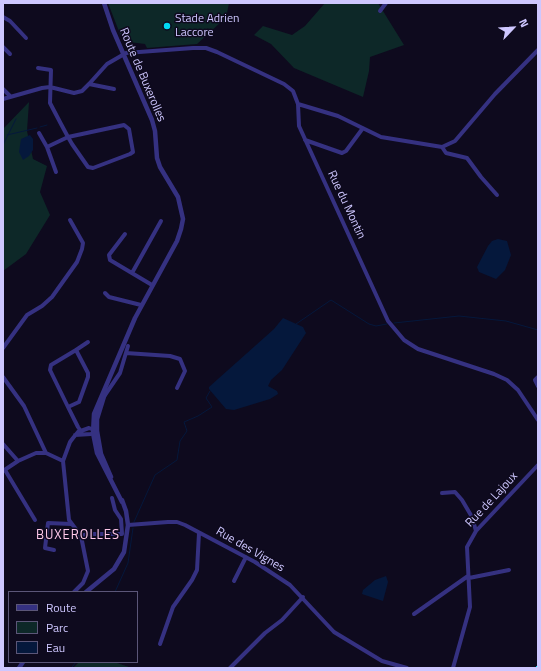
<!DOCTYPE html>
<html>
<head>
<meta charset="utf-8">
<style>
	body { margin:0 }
	#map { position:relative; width:541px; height:671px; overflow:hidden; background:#0e0a1e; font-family:"Titillium Web",sans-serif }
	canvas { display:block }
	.frame { position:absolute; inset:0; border:4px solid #cec7ff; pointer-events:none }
	.legend { position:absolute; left:8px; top:591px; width:130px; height:72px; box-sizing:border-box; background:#0e0a1e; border:1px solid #5b5678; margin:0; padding:5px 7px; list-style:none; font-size:12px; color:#cec7ff }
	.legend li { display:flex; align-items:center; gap:8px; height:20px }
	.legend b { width:20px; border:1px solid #5b5678 }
	.north { position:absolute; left:493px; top:8px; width:40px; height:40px; -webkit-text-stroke:3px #0e0a1e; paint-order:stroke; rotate:65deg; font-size:11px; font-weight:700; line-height:16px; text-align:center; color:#cec7ff }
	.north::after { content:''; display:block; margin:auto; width:14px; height:18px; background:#cec7ff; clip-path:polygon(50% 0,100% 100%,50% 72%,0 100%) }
</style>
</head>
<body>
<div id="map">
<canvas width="541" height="671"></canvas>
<div class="frame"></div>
<ul class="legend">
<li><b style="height:5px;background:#353181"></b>Route</li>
<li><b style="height:11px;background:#0d2828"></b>Parc</li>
<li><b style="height:11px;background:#05183c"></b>Eau</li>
</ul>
<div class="north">N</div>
</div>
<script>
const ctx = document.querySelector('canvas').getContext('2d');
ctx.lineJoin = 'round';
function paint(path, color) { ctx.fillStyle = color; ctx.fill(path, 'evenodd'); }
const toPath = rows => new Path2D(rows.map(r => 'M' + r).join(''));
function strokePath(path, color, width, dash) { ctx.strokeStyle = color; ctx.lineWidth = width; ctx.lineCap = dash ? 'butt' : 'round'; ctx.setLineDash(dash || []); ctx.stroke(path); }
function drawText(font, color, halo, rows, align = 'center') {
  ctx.font = font + ' "Titillium Web",sans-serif'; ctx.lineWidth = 3; ctx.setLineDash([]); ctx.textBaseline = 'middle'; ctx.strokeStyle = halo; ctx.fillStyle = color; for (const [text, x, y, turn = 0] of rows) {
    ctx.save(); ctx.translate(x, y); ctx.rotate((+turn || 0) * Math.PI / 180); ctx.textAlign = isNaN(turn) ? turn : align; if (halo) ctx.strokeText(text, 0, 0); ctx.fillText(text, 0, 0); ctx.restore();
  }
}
paint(toPath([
	[108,3,229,3,225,23,221,22,197,44,147,48,145,44,129,42,120,34],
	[325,3,378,3,404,45,370,57,369,71,363,97,294,68,271,44,254,35,263,26,292,35,305,26],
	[29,102,27,131,33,159,47,166,40,192,50,215,26,254,3,271,3,129],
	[79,662,114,662,132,668,73,668]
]), '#0d2828');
paint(toPath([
	[30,135,33,139,33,150,29,156,23,160,19,152,21,139],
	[498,239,507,241,511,255,505,270,496,279,479,272,477,267,488,246,492,241],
	[283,318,303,327,306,333,282,370,271,380,268,386,277,391,278,394,270,399,234,410,226,409,209,389,209,387,274,329],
	[386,576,388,582,383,601,362,594,363,590,375,580]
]), '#05183c');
strokePath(toPath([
	[40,127,47,125],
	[7,135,37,128],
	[3,145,16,119],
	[394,323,459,316,506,321,538,330],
	[296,324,331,300,369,324,376,326,387,324],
	[134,522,155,475,177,460,180,441,187,431,184,422,198,416,212,407,206,398,210,391],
	[115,592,128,563,133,528],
	[72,667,76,662]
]), '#05183c', 1);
strokePath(toPath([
	[380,11,386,3],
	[3,17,10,21,26,38],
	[3,47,10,54],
	[38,68,51,70,50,103,61,124,68,137,72,144,88,167,93,168,130,154,133,152,129,129,124,125,68,137,47,147],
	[89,84,114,89],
	[3,89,10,96],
	[3,99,42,88,50,87,74,93,82,91,89,84,107,64,126,53,193,48,206,48,217,52,284,84,293,91,298,104,299,126,388,321,404,340,418,349,494,374,507,380,518,390,538,420],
	[298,104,338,116,381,137,442,147,455,141,495,94,538,50],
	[39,133,47,147,56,172],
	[305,140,342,153,346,151,363,128],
	[442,147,446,153,467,158,481,177,497,195],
	[125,234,109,255,110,260,152,285],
	[132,273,161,221],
	[105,293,109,297,141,305],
	[3,348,27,315,42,306,52,297,77,262,82,249,83,243,70,220],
	[76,350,88,342],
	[126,353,170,356,180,359,185,371,177,388],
	[3,377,24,406,46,453],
	[538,377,535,380,538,386],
	[105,395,120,373,128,346],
	[68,407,79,402,88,377,88,373,76,350,51,365,50,370,68,407,78,427,80,430],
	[3,444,18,461],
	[5,470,35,520],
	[3,471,18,461,36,453,46,453,63,461],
	[442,493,455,492,462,500,472,517,476,531],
	[128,525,168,522,177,522,185,525,255,562,290,585,334,632,382,661,407,668],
	[81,536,88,534,122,534,121,519,115,510,112,498],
	[54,550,45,548,48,523,71,524],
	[469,578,509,570],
	[234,581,246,557],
	[74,592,83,583,88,571,81,536,69,520,63,461,70,442,73,438,78,432,89,428,97,431,91,434,75,435],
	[414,614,468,576],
	[160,644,173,607,192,580,197,570,199,533],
	[230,668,265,633,282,620,303,597],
	[453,668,470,607,467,547,476,531,538,465]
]), '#353181', 4);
strokePath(toPath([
	[104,3,113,30,152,120,155,131,157,158,160,167,178,197,183,219,181,229,177,241,135,318,94,414,93,433,97,453,122,502],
	[106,390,97,419,97,431,101,454,111,477],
	[86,592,114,569,124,552,128,525,126,511,122,500],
	[19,668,23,662]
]), '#353181', 4.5);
strokePath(toPath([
	[535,668,538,665]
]), '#00d8f2', 1, [6, 5]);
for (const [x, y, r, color] of [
	[167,26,4,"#00d8f2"]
]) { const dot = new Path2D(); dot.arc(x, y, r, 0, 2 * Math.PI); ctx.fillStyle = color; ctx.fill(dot); strokePath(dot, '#0e0a1e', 1.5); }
drawText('12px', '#cec7ff', '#0e0a1e', [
	["Stade Adrien",175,19],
	["Laccore",175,33]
], 'left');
drawText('12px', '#cec7ff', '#0e0a1e', [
	["Route de Buxerolles",142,75,67],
	["Rue du Montin",346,205,65],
	["Rue de Lajoux",492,500,-47],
	["Rue des Vignes",250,550,30]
]);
ctx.letterSpacing = '1px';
drawText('13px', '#ffc9eb', '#0e0a1e', [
	["BUXEROLLES",78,536]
]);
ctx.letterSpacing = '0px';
</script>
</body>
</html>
